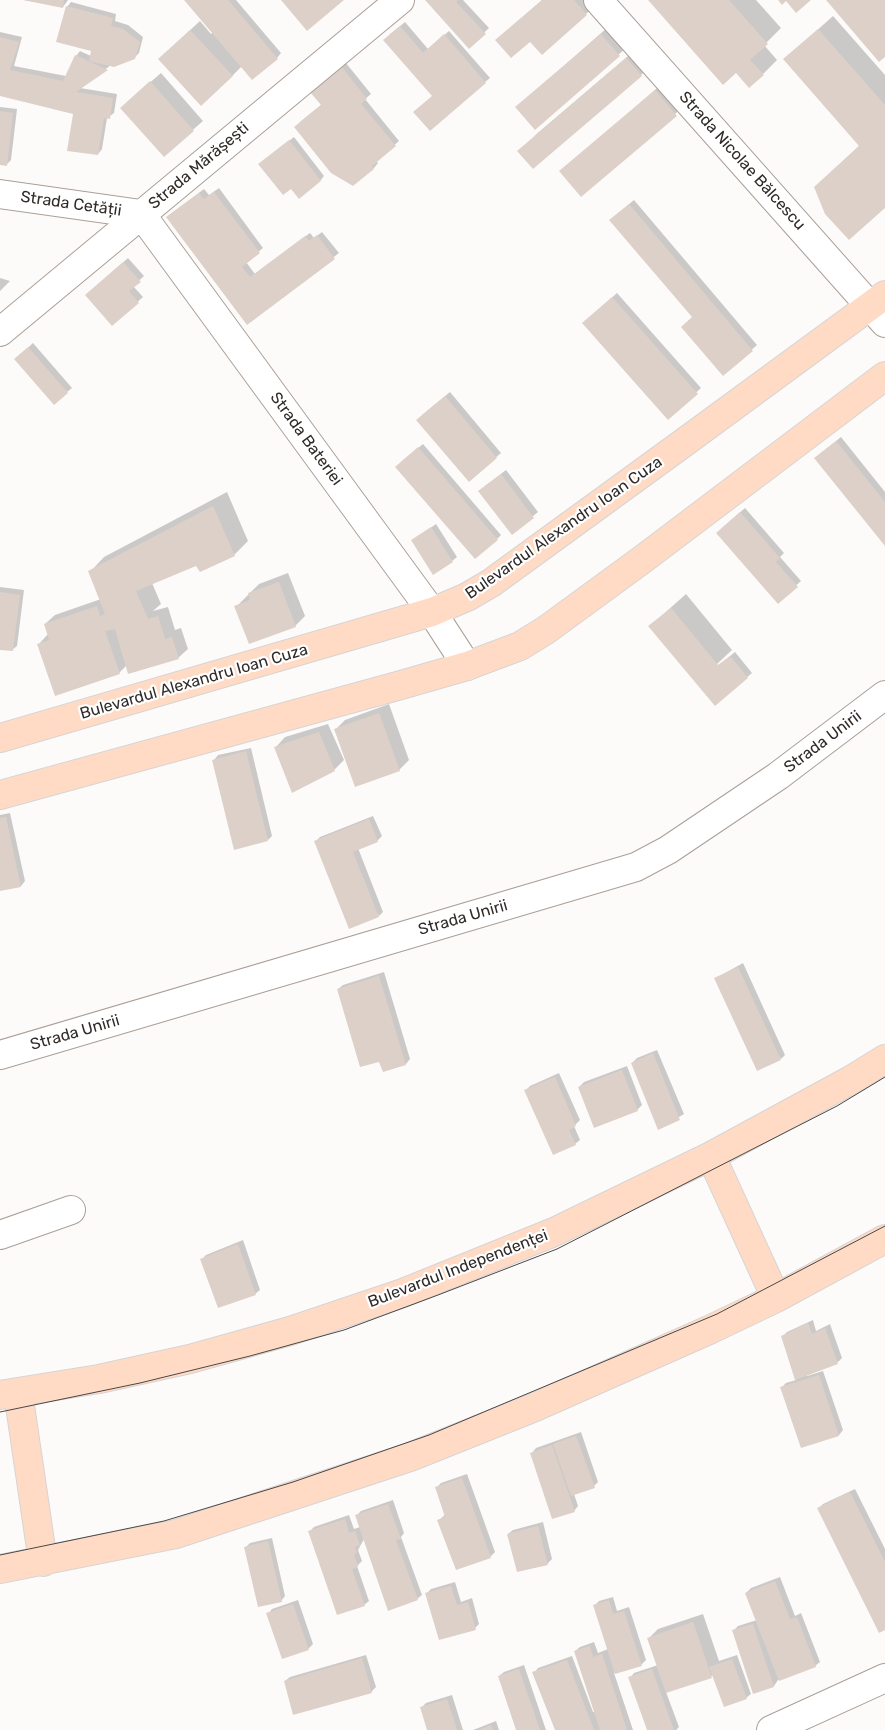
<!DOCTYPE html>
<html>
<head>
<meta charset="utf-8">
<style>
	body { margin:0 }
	canvas { display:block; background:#fdfbf9 }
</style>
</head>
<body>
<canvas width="885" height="1730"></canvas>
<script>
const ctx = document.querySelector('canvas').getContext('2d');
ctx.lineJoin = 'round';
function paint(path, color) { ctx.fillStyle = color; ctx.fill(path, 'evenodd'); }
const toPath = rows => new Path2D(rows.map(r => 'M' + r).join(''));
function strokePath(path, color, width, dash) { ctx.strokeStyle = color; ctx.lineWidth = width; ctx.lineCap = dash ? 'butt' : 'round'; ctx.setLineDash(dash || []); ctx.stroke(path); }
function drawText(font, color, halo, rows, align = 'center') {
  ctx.font = font + ' Rubik,sans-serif'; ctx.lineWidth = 4.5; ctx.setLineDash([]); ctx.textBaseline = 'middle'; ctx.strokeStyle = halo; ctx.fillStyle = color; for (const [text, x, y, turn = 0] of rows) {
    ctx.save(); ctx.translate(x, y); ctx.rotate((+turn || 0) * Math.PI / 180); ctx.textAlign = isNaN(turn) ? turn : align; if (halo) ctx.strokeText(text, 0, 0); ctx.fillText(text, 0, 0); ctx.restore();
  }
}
paint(toPath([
	[24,0,68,0,63,7],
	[186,0,236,0,281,53,277,58,242,66,232,76,159,59,200,21,211,34,213,32],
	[426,0,463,0,489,28,469,47],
	[542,0,592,0,596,5,542,53,526,14],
	[650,0,756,0,781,28,764,45,777,60,763,74,736,72],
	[71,2,116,14,115,21,128,25,143,37,139,53,134,58,111,65,80,88,117,94,114,113,107,118,102,149,98,154,74,113,0,95,0,32,22,37,14,66,66,76,76,56,80,51,91,56,93,50,67,7],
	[833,16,885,75,885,207,815,187,860,145,785,59],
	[616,20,634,41,535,128,517,107],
	[405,22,428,49,449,31,490,78,485,82,433,96,389,35],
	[641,45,655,61,641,75,533,137],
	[346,63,371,94,365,99,399,141,376,161,378,163,374,168,353,185,300,122,322,104,311,92],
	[161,73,203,121,164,155,132,98],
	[670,77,690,101,581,195,561,171],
	[0,107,17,109,11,160,6,165,0,164],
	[294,137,324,176,320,181,291,187,264,160],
	[219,188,263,248,246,262,255,274,310,233,314,238,322,232,339,253,247,323,172,213,204,189,209,195],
	[634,200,757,345,723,375,693,317,615,216],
	[128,258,144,276,133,286,143,297,112,325,91,291],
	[0,278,10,281,0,291],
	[617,293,701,388,668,418,588,319],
	[33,343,72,388,67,392,20,355],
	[450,392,501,453,469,480,422,415],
	[841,437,885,492,885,544,820,454],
	[423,444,501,535,497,539,401,462],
	[506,470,538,512,512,533,485,486],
	[227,492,248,541,234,555,197,564,152,583,161,604,153,611,168,607,175,630,181,628,188,649,178,658,127,665,119,673,39,644,48,634,45,624,55,615,101,599,90,572,104,557],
	[745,508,784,553,780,557,801,581,778,602,722,528],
	[436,524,457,557,452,561,413,540],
	[288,573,305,616,295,626,236,607,259,584],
	[0,587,24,590,17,646,12,650,0,649],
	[686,594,732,650,717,664,718,666,735,652,752,673,715,704,650,626],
	[389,704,409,760,399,770,336,729,345,720],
	[328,724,344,760,334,770,276,747,285,737],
	[251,748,272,836,268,840,214,760,218,755],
	[10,813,25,881,21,886,0,890,0,815],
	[373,816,382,836,377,841,358,848,383,912,379,916,315,842,320,837],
	[743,963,785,1055,781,1059,716,978],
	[384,972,410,1059,406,1064,383,1070,380,1060,338,989,343,985],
	[657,1050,684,1114,659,1129,632,1063,637,1058],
	[627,1066,642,1105,637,1110,579,1087,584,1082],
	[559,1073,580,1120,574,1126,580,1140,575,1144,526,1090,530,1086],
	[243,1240,260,1290,255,1294,201,1260,206,1255],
	[813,1320,816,1331,830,1324,842,1358,838,1362,807,1374,807,1376,823,1371,843,1430,839,1435,802,1447,782,1387,786,1383,796,1380,782,1337,787,1332],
	[581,1432,598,1482,594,1486,574,1494,578,1506,574,1511,532,1453,536,1448],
	[467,1474,495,1552,490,1557,439,1520,446,1514,437,1487,441,1483],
	[855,1489,885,1549,885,1629,818,1509,823,1504],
	[393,1500,404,1533,401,1537,422,1595,417,1599,364,1539,358,1550,362,1561,357,1566,369,1601,364,1605,310,1531,314,1527,349,1515,354,1529,360,1527,356,1516,361,1511],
	[543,1522,552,1559,547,1564,508,1534,513,1530],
	[272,1538,285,1596,281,1601,245,1548,250,1543],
	[780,1577,795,1616,801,1613,820,1662,815,1666,778,1680,774,1686,754,1692,733,1631,738,1626,757,1620,746,1593,751,1588],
	[455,1582,461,1602,472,1598,479,1624,475,1628,427,1593,431,1589],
	[613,1597,617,1611,629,1607,646,1660,641,1665,614,1673,633,1730,556,1730,534,1673,538,1668,572,1656,593,1712,595,1712,575,1651,580,1647,594,1642,598,1653,608,1649,594,1606,599,1601],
	[298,1600,313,1644,308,1649,268,1614,272,1609],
	[703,1614,719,1661,737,1655,751,1694,746,1698,714,1675,666,1692,679,1727,676,1730,649,1730,630,1678,634,1673,658,1665,648,1639,658,1629],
	[366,1655,376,1687,371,1692,285,1681,290,1677],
	[524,1665,546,1730,517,1730,499,1676,504,1672],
	[452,1695,463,1730,429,1730,422,1707,426,1703],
	[496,1721,499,1730,473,1730]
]), '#0003');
paint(toPath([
	[23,0,64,0,63,8],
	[184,0,228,0,278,59,252,80],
	[281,0,344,0,307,31],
	[425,0,458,0,456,2,486,34,469,49],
	[542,0,574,0,587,15,542,55,530,42,511,58,495,40],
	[648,0,729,0,768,44,750,60,764,75,749,88,736,73,723,85],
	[778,0,811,0,796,13,786,1,782,5],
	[826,0,885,0,885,57,879,62],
	[66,6,113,18,111,26,123,29,140,42,135,59,114,67,89,61,91,51,56,42],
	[400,26,423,53,444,34,486,83,430,131,413,112,432,96,383,40],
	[818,29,885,105,885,208,849,240,825,214,814,187,859,146,783,59],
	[190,30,233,76,201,106,158,59],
	[601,34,620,56,535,130,515,107],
	[0,37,19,42,10,70,63,81,75,55,108,70,76,92,113,98,110,119,104,118,98,155,67,151,73,114,0,96],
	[626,58,642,76,533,169,517,151],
	[341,66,367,99,361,104,396,146,372,166,374,169,353,186,331,173,294,127,321,105,310,92],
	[150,81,194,131,164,157,120,108],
	[655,90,677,116,581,197,559,171],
	[0,111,13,113,7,166,0,165],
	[289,140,321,181,299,199,291,189,283,195,258,164],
	[214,192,260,253,242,267,250,277,305,236,309,241,317,235,335,259,247,325,166,217,199,193,204,199],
	[629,204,753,351,723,376,681,327,692,317,609,220],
	[123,262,141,282,129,291,139,303,112,326,85,295],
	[612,297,698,394,668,420,582,323],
	[28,347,68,393,54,405,14,359],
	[445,396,497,458,469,482,416,420],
	[836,441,885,502,885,546,814,458],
	[418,447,498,540,475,559,395,467],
	[501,474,534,518,512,535,478,491],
	[213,506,235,556,200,572,196,566,136,591,148,619,158,616,165,639,172,637,179,659,128,674,115,629,105,631,120,674,55,696,37,644,49,640,44,624,97,606,100,616,105,614,88,571],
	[740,512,780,558,776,562,798,587,778,604,716,533],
	[431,527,453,562,433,575,411,540],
	[279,582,296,627,249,644,234,606,250,600,248,593],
	[0,592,20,595,13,651,0,650],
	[671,608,718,665,730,656,748,678,715,706,648,626],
	[379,713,400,771,355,787,334,729],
	[319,732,335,771,292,793,274,747],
	[246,751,268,841,234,850,212,760],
	[6,817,21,887,0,891,0,818],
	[369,819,378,842,353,852,379,917,349,929,314,841],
	[738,967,781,1060,757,1071,714,978],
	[379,976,406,1065,383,1072,379,1062,360,1067,337,989],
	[653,1053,680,1120,658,1130,631,1063],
	[622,1070,638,1111,594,1128,578,1087],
	[555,1077,576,1126,569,1130,576,1145,553,1155,524,1090],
	[238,1244,256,1295,218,1308,200,1259],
	[808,1323,812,1334,825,1328,838,1364,795,1380,781,1336],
	[819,1375,839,1436,801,1448,780,1387],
	[576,1436,595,1488,571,1496,553,1444],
	[552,1445,575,1512,552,1519,530,1453],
	[462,1478,491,1558,456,1570,437,1520,445,1517,435,1487],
	[850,1492,885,1562,885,1630,879,1633,817,1508],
	[388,1504,401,1539,396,1540,418,1600,388,1611,355,1515],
	[345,1519,349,1533,355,1531,360,1545,355,1547,357,1553,354,1554,358,1567,352,1569,365,1606,337,1615,308,1531],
	[538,1526,548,1565,517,1572,507,1534],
	[268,1541,282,1602,258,1607,244,1547],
	[775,1581,790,1619,797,1617,816,1667,779,1681,745,1593],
	[451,1586,457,1605,468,1602,476,1630,439,1640,425,1593],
	[609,1600,613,1614,624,1611,642,1666,615,1674,593,1605],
	[293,1604,309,1650,282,1659,266,1613],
	[693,1622,712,1678,666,1693,647,1638],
	[753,1624,774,1687,753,1694,732,1630],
	[590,1646,593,1657,602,1654,627,1730,600,1730,574,1651],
	[362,1658,372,1693,293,1715,284,1681],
	[732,1659,747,1699,724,1707,709,1667],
	[567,1660,594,1730,555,1730,532,1672],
	[519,1669,540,1730,516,1730,498,1676],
	[652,1669,674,1730,647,1730,628,1677],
	[447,1699,457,1730,427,1730,420,1707],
	[491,1725,493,1730,479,1730]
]), '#ddd0c8');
const minor = toPath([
	[598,0,885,323],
	[0,194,141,214,432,612,467,666],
	[0,332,400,0],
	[0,1055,636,867,668,850,778,776,885,695],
	[0,1235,71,1210],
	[771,1730,885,1678]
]);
const major = toPath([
	[0,738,432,612,467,597,491,583,682,444,885,295],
	[0,795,401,685,467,666,520,646,546,630,643,559,885,376],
	[711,1156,776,1298],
	[18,1392,43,1562],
	[0,1395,99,1379,190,1359,290,1331,403,1293,554,1232,711,1156,851,1080,885,1059],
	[0,1569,176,1534,410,1457,535,1407,709,1330,776,1298,885,1239]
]);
strokePath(minor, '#ab9f98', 30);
strokePath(major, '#d6d5d4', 30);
strokePath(minor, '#fff', 28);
strokePath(major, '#ffdbc6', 28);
strokePath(toPath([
	[0,1412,140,1383,250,1356,344,1330,438,1295,557,1249,837,1106,885,1077],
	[0,1555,164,1521,293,1482,429,1435,717,1314,885,1226]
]), '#4b4745', 1);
drawText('16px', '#302b29', '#fff', [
	["Strada Nicolae Bălcescu",742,161,48],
	["Strada Mărășești",199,166,-40],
	["Strada Cetății",71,204,8],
	["Strada Bateriei",306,439,54],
	["Bulevardul Alexandru Ioan Cuza",564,528,-35],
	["Bulevardul Alexandru Ioan Cuza",194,682,-16],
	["Strada Unirii",823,742,-37],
	["Strada Unirii",463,918,-16],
	["Strada Unirii",75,1033,-16],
	["Bulevardul Independenței",458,1269,-21]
]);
</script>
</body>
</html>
